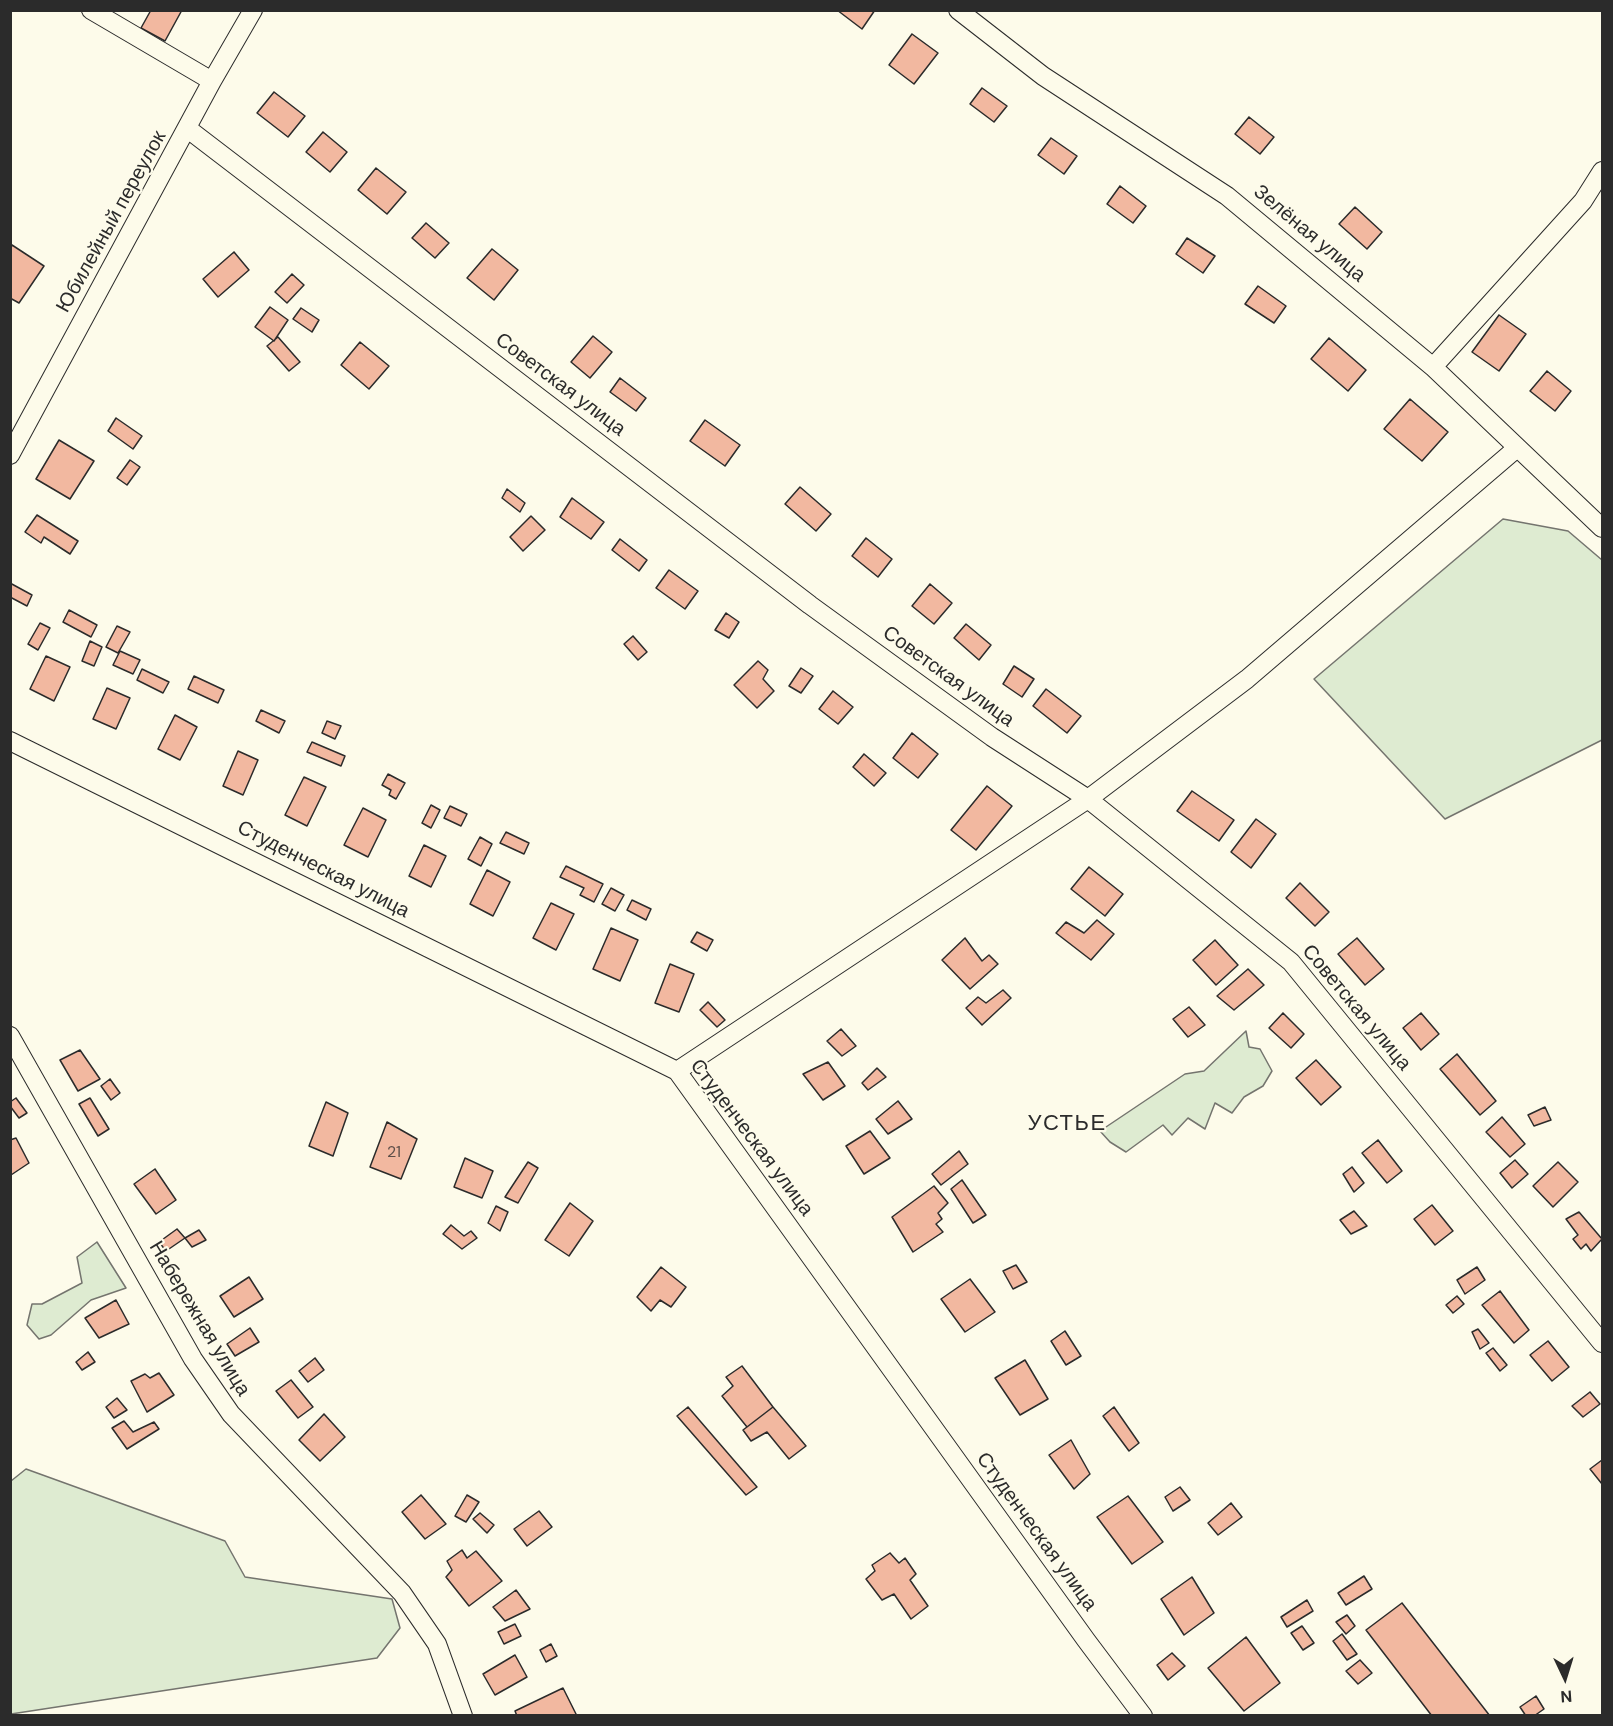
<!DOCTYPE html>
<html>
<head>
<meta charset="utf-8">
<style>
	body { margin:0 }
	#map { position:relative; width:1613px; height:1726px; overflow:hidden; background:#fdfbea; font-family:"DM Sans",sans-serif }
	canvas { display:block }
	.frame { position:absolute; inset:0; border:12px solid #2b2b2b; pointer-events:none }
	.north { position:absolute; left:1535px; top:1648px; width:60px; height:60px; -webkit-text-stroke:4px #fdfbea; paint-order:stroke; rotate:176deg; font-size:16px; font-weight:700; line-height:24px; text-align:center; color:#2b2b2b }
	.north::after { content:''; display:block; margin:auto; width:21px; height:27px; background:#2b2b2b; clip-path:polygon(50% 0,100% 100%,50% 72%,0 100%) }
</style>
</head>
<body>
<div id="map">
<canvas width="1613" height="1726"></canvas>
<div class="frame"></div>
<div class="north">N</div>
</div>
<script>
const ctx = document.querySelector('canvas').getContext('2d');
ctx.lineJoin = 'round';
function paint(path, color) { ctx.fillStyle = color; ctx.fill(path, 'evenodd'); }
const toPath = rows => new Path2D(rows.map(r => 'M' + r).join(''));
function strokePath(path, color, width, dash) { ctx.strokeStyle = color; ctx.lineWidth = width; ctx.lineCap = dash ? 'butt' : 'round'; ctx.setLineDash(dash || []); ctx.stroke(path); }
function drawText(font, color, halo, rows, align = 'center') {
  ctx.font = font + ' "DM Sans",sans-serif'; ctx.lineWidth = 4.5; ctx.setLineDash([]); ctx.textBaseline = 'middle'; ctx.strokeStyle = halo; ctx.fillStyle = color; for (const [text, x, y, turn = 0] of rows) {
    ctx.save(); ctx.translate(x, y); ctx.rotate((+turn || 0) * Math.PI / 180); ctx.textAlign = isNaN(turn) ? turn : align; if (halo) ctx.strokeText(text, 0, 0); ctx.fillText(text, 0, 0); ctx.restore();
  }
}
const green = toPath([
	[1503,519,1568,531,1602,560,1602,740,1445,819,1314,679,1503,519],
	[1246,1031,1249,1047,1260,1049,1272,1071,1263,1086,1244,1097,1232,1113,1215,1103,1205,1129,1188,1118,1172,1135,1163,1125,1126,1152,1110,1142,1100,1131,1185,1074,1204,1071,1246,1031],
	[97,1242,126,1288,91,1300,51,1335,39,1339,27,1325,32,1304,42,1304,82,1283,77,1257,97,1242],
	[26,1469,225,1541,245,1577,392,1599,400,1628,377,1658,11,1714,11,1481,26,1469]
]);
paint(green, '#deebd1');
strokePath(green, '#74746e', 1.5);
const building = toPath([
	[151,10,182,10,165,41,141,28,151,10],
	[837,10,875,10,862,29,837,10],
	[912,34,938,53,914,84,889,65,912,34],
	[982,88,1007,106,994,122,970,104,982,88],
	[274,92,305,116,288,137,257,113,274,92],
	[1249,117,1274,137,1260,154,1235,134,1249,117],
	[323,132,347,152,330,172,306,152,323,132],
	[1051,138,1077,156,1064,174,1038,155,1051,138],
	[376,168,406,192,387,214,358,190,376,168],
	[1120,186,1146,206,1133,223,1107,204,1120,186],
	[1355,207,1382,232,1367,249,1339,224,1355,207],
	[426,223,449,243,435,258,412,238,426,223],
	[1187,238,1215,256,1203,273,1176,254,1187,238],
	[12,245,44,266,19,303,10,298,10,247,12,245],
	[492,249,518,270,494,300,467,278,492,249],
	[234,252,249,270,218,297,203,279,234,252],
	[292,274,304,285,287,303,275,292,292,274],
	[1258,286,1286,306,1274,323,1245,304,1258,286],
	[270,307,288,320,274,341,255,327,270,307],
	[301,308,319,320,312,332,293,319,301,308],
	[1499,315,1526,334,1499,371,1472,352,1499,315],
	[593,336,612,352,590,378,571,362,593,336],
	[278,337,300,362,289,371,267,346,278,337],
	[1329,338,1366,370,1348,391,1311,359,1329,338],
	[360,342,389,366,369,389,341,365,360,342],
	[1547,371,1571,391,1555,411,1530,391,1547,371],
	[620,378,646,398,636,411,610,392,620,378],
	[1410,399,1448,432,1422,461,1384,429,1410,399],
	[116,418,142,436,133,449,108,431,116,418],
	[705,420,740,445,725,466,690,441,705,420],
	[59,440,94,461,70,499,36,479,59,440],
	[130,460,140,467,127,485,117,478,130,460],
	[800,487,831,514,816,531,785,504,800,487],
	[507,489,525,503,520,512,502,498,507,489],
	[572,498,604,522,591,539,560,517,572,498],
	[37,515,78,541,70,554,44,537,41,543,25,532,37,515],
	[531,516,545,530,523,551,510,537,531,516],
	[866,538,892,559,878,577,852,556,866,538],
	[620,539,647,560,639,571,612,550,620,539],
	[669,570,698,591,685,609,656,588,669,570],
	[10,583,32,595,27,606,10,597,10,583],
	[930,584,952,603,934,624,912,606,930,584],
	[69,610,97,625,91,637,63,622,69,610],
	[726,613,739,622,729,638,715,630,726,613],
	[40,623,50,628,38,650,28,644,40,623],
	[966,624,991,645,979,660,954,638,966,624],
	[117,626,130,632,118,653,106,647,117,626],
	[633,636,647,652,638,660,624,644,633,636],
	[90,641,102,647,94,666,82,661,90,641],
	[120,651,140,660,133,674,113,665,120,651],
	[46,656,70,667,54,701,30,689,46,656],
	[758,661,768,670,763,679,774,691,757,708,734,685,758,661],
	[1014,666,1034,679,1022,697,1003,684,1014,666],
	[801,668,813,676,801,693,789,686,801,668],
	[142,669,169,682,163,693,137,680,142,669],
	[194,676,224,690,218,703,188,689,194,676],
	[107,688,130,698,116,729,93,719,107,688],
	[1046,689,1081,716,1067,733,1033,706,1046,689],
	[833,691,853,707,838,724,819,709,833,691],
	[261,710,285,721,279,733,256,721,261,710],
	[175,715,197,727,180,760,158,749,175,715],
	[327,721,341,726,335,739,322,733,327,721],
	[912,733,938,754,918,778,893,758,912,733],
	[312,742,345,756,341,766,307,752,312,742],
	[238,751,258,760,243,795,223,786,238,751],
	[864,754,886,773,874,786,853,767,864,754],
	[388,774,405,783,396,799,389,795,391,790,382,785,388,774],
	[304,777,326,787,307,826,285,815,304,777],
	[987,786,1012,806,976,850,951,830,987,786],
	[1192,791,1234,820,1219,841,1177,811,1192,791],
	[431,805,440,810,431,828,422,823,431,805],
	[450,806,467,814,461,826,444,818,450,806],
	[363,808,386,820,368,857,344,845,363,808],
	[1256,819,1276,834,1251,868,1231,852,1256,819],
	[506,832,529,843,524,854,500,843,506,832],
	[480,837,492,844,481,866,468,859,480,837],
	[424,845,446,856,431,887,409,876,424,845],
	[566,866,603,884,594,902,580,895,584,888,560,877,566,866],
	[1089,867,1123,894,1105,916,1071,889,1089,867],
	[487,870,510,882,493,916,470,904,487,870],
	[1300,883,1329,912,1315,926,1286,898,1300,883],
	[611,888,624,895,615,911,602,904,611,888],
	[632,900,651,909,646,920,627,910,632,900],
	[551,903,574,914,556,950,533,938,551,903],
	[1097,920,1114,934,1091,960,1056,933,1066,922,1084,933,1097,920],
	[611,928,638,940,620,981,593,969,611,928],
	[697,932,713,940,707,951,691,942,697,932],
	[965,938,982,961,989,955,998,964,970,989,942,960,965,938],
	[1357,938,1384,969,1365,985,1338,954,1357,938],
	[1215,940,1238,965,1216,985,1193,960,1215,940],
	[670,964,694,974,679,1012,655,1003,670,964],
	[1248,969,1264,985,1234,1010,1217,996,1248,969],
	[1003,990,1011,998,982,1025,966,1008,978,997,986,1003,1003,990],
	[708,1002,725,1020,717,1027,700,1010,708,1002],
	[1189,1007,1205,1025,1188,1037,1173,1019,1189,1007],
	[1283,1013,1304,1034,1291,1048,1269,1028,1283,1013],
	[1421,1013,1439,1034,1421,1050,1403,1028,1421,1013],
	[841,1029,856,1046,842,1056,827,1041,841,1029],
	[80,1050,100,1079,78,1091,60,1060,80,1050],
	[1457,1054,1496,1101,1480,1115,1440,1069,1457,1054],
	[1316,1060,1341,1087,1321,1105,1296,1078,1316,1060],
	[828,1062,845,1086,823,1100,803,1074,828,1062],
	[877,1068,886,1077,868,1090,862,1083,877,1068],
	[110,1079,120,1093,111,1100,101,1086,110,1079],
	[16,1098,27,1113,19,1118,10,1106,10,1102,16,1098],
	[90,1098,109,1129,98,1136,79,1104,90,1098],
	[898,1101,912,1119,888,1134,876,1119,898,1101],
	[326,1102,348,1113,333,1156,309,1146,326,1102],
	[1545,1107,1551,1120,1534,1126,1528,1115,1545,1107],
	[1502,1117,1525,1144,1510,1157,1486,1132,1502,1117],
	[387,1122,417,1139,401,1179,370,1167,387,1122],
	[870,1131,890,1158,864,1174,846,1146,870,1131],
	[16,1138,29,1163,11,1175,10,1140,16,1138],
	[1378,1140,1402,1171,1387,1183,1362,1153,1378,1140],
	[959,1151,968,1164,941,1185,932,1174,959,1151],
	[465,1158,493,1171,482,1198,454,1187,465,1158],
	[1515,1160,1528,1174,1512,1188,1500,1173,1515,1160],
	[528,1162,538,1168,518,1203,505,1197,528,1162],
	[1558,1162,1578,1182,1553,1207,1533,1186,1558,1162],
	[1352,1167,1364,1183,1354,1192,1343,1174,1352,1167],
	[155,1169,176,1200,156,1214,134,1184,155,1169],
	[962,1180,986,1215,973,1223,951,1189,962,1180],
	[934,1186,948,1203,938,1213,942,1219,936,1224,943,1232,913,1252,892,1217,934,1186],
	[570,1203,593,1221,569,1256,545,1240,570,1203],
	[1432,1205,1453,1231,1435,1245,1414,1219,1432,1205],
	[496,1206,508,1212,500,1231,488,1223,496,1206],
	[1354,1211,1367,1226,1351,1234,1340,1220,1354,1211],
	[1579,1212,1602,1239,1591,1251,1586,1244,1581,1249,1573,1239,1578,1235,1566,1219,1579,1212],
	[451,1225,464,1236,471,1231,477,1238,462,1249,443,1234,451,1225],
	[177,1229,185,1238,166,1251,159,1242,177,1229],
	[199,1230,206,1240,192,1247,185,1238,199,1230],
	[1016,1265,1027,1282,1013,1289,1003,1271,1016,1265],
	[661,1267,686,1287,671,1307,660,1300,651,1311,637,1297,661,1267],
	[1477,1267,1485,1280,1465,1294,1457,1280,1477,1267],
	[249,1277,263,1299,234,1317,220,1296,249,1277],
	[970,1279,995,1312,965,1332,941,1299,970,1279],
	[1500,1291,1529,1330,1514,1343,1482,1305,1500,1291],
	[1457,1296,1464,1304,1453,1313,1446,1305,1457,1296],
	[116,1300,129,1324,99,1338,85,1318,116,1300],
	[250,1328,259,1342,235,1356,227,1344,250,1328],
	[1478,1329,1489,1343,1480,1349,1472,1332,1478,1329],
	[1065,1331,1081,1356,1066,1365,1051,1341,1065,1331],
	[1548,1341,1569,1367,1552,1381,1530,1355,1548,1341],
	[1493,1348,1507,1365,1500,1371,1486,1353,1493,1348],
	[88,1352,95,1362,82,1370,76,1362,88,1352],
	[315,1358,324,1370,308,1382,299,1371,315,1358],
	[1025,1360,1048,1399,1020,1415,995,1378,1025,1360],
	[742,1366,773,1407,747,1427,722,1396,733,1386,726,1377,742,1366],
	[159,1373,174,1395,147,1412,131,1381,145,1374,150,1378,159,1373],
	[291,1380,313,1407,298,1418,276,1391,291,1380],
	[1590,1392,1600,1404,1583,1417,1572,1406,1590,1392],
	[117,1398,127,1410,114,1418,106,1407,117,1398],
	[688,1407,757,1487,746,1495,677,1416,688,1407],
	[773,1407,806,1446,789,1459,767,1432,751,1441,743,1430,773,1407],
	[1114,1407,1139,1443,1129,1451,1103,1416,1114,1407],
	[324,1414,345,1437,320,1461,299,1440,324,1414],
	[124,1421,133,1432,154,1422,159,1429,127,1449,112,1428,124,1421],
	[1071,1440,1090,1474,1074,1489,1049,1455,1071,1440],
	[1602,1460,1602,1484,1590,1469,1602,1460],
	[1180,1487,1190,1500,1173,1511,1165,1497,1180,1487],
	[421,1495,446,1524,425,1539,402,1512,421,1495],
	[467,1495,479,1502,466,1522,455,1516,467,1495],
	[1128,1496,1163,1542,1132,1564,1097,1517,1128,1496],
	[1231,1503,1242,1517,1218,1535,1208,1523,1231,1503],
	[539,1511,552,1527,527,1546,514,1529,539,1511],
	[480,1513,494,1525,487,1533,473,1519,480,1513],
	[462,1550,467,1558,476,1551,502,1581,469,1606,446,1577,452,1570,447,1561,462,1550],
	[890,1553,899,1563,905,1558,916,1574,910,1580,928,1606,911,1619,894,1594,882,1600,866,1579,875,1571,872,1565,890,1553],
	[1364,1576,1372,1589,1346,1605,1338,1593,1364,1576],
	[1192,1577,1214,1613,1184,1635,1161,1599,1192,1577],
	[516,1590,530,1609,505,1621,493,1607,516,1590],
	[1307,1600,1313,1611,1287,1627,1281,1617,1307,1600],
	[1402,1603,1490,1716,1432,1716,1366,1630,1402,1603],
	[1347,1615,1355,1626,1346,1634,1336,1622,1347,1615],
	[515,1624,521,1636,504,1644,498,1632,515,1624],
	[1302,1626,1314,1643,1303,1650,1291,1633,1302,1626],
	[1342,1634,1357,1654,1347,1660,1333,1641,1342,1634],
	[1246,1637,1280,1683,1244,1711,1208,1668,1246,1637],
	[551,1644,557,1656,546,1662,540,1650,551,1644],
	[1172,1653,1185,1666,1168,1680,1157,1665,1172,1653],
	[515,1655,527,1677,495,1695,483,1674,515,1655],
	[1360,1660,1372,1673,1358,1684,1346,1671,1360,1660],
	[563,1688,577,1716,517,1716,515,1711,563,1688],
	[1536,1696,1544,1709,1534,1716,1526,1716,1520,1707,1536,1696]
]);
paint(building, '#f2b8a0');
strokePath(building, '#2b2b2b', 1.5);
const minor = toPath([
	[91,10,212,81],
	[958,10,1043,76,1227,196,1433,367,1602,528],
	[188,129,810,605,992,737,1088,799,1291,962,1602,1343],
	[1433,367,1583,201,1602,171],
	[10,455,212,81,253,10],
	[10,741,677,1071,1086,1640,1143,1716],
	[10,1036,193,1359,231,1414,402,1593,437,1644,463,1716],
	[677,1071,1088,799,1247,679,1517,448]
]);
strokePath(minor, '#2b2b2b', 20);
strokePath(minor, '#fdfbea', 18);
drawText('16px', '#5d4e48', null, [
	["21",394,1153]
]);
drawText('20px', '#2b2b2b', '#fdfbea', [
	["Юбилейный переулок",112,222,-61],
	["Зелёная улица",1309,234,40],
	["Советская улица",560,385,37],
	["Советская улица",948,677,36],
	["Студенческая улица",323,870,27],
	["Советская улица",1356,1008,50],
	["Студенческая улица",751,1138,53],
	["Набережная улица",199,1319,59],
	["Студенческая улица",1036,1532,54]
]);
ctx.letterSpacing = '1.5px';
drawText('22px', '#2b2b2b', '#fdfbea', [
	["УСТЬЕ",1067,1124]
]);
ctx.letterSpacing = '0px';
</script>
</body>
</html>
